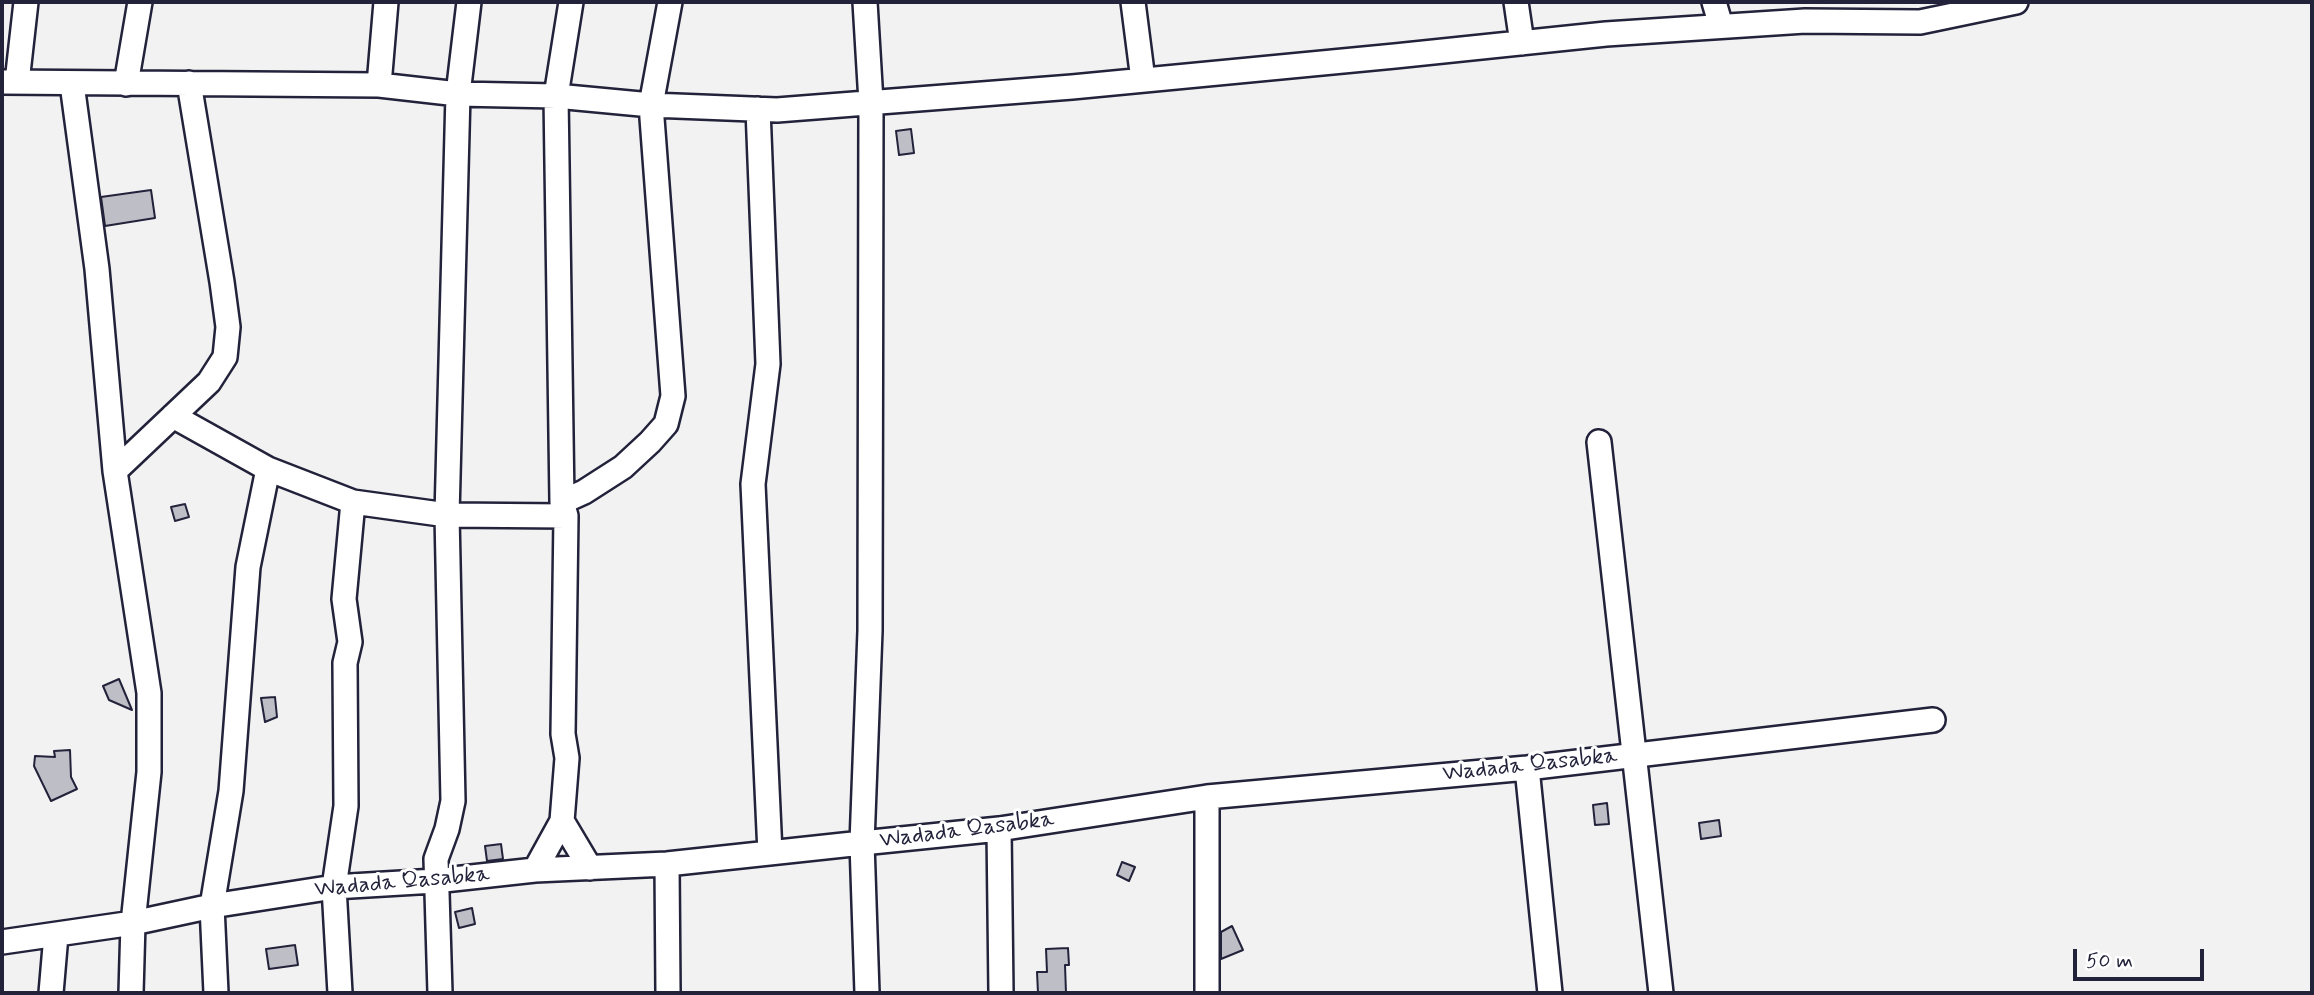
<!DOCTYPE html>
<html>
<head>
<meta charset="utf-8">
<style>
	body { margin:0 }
	#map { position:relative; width:2314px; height:995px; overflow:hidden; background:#f2f2f3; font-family:Mynerve,sans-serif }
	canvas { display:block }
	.frame { position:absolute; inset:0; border:4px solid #22223b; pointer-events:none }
	.scale { position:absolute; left:2073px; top:949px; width:131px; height:32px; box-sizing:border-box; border:4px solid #22223b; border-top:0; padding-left:9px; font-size:21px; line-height:24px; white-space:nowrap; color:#22223b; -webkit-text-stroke:5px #fff; paint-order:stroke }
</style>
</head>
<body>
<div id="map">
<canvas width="2314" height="995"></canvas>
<div class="frame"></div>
<div class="scale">50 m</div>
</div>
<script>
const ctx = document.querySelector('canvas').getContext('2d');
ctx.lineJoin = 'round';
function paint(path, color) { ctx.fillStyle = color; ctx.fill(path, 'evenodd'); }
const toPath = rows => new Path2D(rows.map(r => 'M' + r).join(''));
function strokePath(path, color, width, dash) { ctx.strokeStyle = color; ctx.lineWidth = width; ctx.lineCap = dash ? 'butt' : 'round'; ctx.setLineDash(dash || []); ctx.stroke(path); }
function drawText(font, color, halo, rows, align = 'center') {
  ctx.font = font + ' Mynerve,sans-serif'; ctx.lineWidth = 6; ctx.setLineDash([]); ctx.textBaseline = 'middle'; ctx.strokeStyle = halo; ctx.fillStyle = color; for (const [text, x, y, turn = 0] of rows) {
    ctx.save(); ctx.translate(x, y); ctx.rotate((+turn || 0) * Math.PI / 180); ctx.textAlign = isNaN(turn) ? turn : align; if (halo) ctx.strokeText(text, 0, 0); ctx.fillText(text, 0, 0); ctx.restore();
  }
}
const building = toPath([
	[911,129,914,153,899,155,896,131,911,129],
	[151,190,155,218,105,226,101,197,151,190],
	[185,504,189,517,175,521,171,507,185,504],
	[119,679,132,710,109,700,103,686,119,679],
	[275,697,277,717,265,722,261,698,275,697],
	[70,750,71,777,77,789,51,801,34,766,35,756,55,757,54,751,70,750],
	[1607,803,1609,824,1595,825,1593,805,1607,803],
	[1719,820,1721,836,1701,839,1699,823,1719,820],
	[501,844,503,859,487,861,485,846,501,844],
	[1122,862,1135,867,1129,881,1117,875,1122,862],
	[472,908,475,924,459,928,455,912,472,908],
	[1232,926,1243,950,1221,959,1221,932,1232,926],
	[295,945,298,965,269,969,266,949,295,945],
	[1068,948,1069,965,1065,965,1066,993,1038,993,1037,972,1047,972,1046,949,1068,948]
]);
paint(building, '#bebec6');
strokePath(building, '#22223b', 2);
const minor = toPath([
	[865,2,871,102,870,631,862,843,867,993],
	[1133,2,1143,80],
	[1516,2,1522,43],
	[1714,2,1721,26],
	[2,82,379,85,458,94,556,96,651,105,777,110,1072,87,1395,56,1606,34,1805,21,1920,22,2016,2],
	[17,82,26,2],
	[72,84,97,269,115,471,149,693,149,772,133,923,131,993],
	[126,84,140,2],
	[379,85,386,2],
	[758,109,768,364,753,484,770,853],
	[173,416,268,469,353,502,447,515,566,516],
	[1599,442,1661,993],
	[115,471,209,382,225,357,228,327,222,282,189,83],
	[562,502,556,96,571,2],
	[1527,768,1550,993],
	[1207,797,1207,993],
	[562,821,590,868],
	[999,829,1001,993],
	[667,864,668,993],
	[535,870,562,821,567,758,563,734,566,516,562,502,584,492,623,467,650,442,666,424,673,396,651,105,670,2],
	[2,942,133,923,212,906,334,887,435,881,535,870,667,864,862,843,999,829,1207,797,1527,768,1933,720],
	[51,993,56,935],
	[216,993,212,906,231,791,248,567,268,469],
	[340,993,334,887,346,806,345,663,350,642,344,599,353,502],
	[440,993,436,859,447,829,453,801,447,515,458,94,469,2]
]);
strokePath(minor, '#22223b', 28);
strokePath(minor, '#fff', 23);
drawText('23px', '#22223b', '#fff', [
	["Wadada Qasabka",1530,766,-6],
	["Wadada Qasabka",967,831,-7],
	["Wadada Qasabka",402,883,-5]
]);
</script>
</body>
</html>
